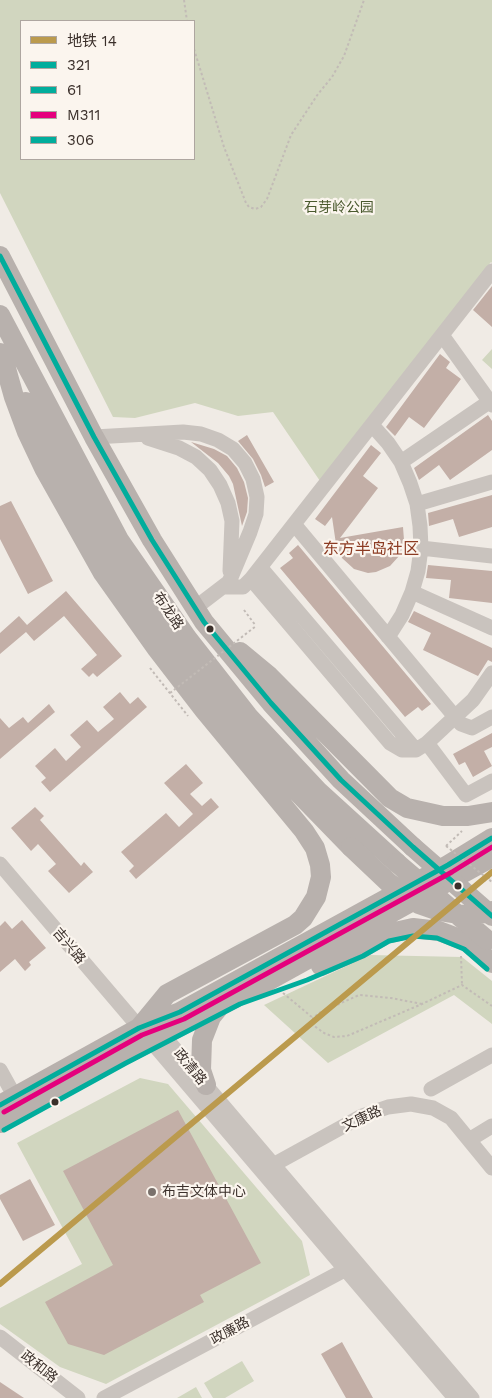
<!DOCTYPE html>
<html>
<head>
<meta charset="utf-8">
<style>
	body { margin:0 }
	#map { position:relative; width:492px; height:1398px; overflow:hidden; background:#f0ebe5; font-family:"Work Sans","Noto Sans SC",sans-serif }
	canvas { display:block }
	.legend { position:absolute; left:20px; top:20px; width:175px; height:140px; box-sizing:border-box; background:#fbf5ee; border:1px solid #aea6a0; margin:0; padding:6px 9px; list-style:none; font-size:15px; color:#3b302b }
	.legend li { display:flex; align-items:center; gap:10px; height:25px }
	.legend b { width:25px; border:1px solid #aea6a0 }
</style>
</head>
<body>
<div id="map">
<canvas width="492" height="1398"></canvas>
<ul class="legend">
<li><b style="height:6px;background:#bb9a4d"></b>地铁 14</li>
<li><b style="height:6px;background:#01ad9c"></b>321</li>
<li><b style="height:6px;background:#01ad9c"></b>61</li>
<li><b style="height:6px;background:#e5007d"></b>M311</li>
<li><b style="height:6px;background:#01ad9c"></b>306</li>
</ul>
</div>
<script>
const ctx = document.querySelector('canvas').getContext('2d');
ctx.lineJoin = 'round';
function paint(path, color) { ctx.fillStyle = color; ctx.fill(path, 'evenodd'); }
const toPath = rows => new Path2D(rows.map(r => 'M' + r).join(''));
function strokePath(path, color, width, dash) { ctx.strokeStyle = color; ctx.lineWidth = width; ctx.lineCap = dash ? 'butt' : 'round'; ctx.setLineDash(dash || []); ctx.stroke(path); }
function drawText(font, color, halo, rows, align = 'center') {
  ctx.font = font + ' "Work Sans","Noto Sans SC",sans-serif'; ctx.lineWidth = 4.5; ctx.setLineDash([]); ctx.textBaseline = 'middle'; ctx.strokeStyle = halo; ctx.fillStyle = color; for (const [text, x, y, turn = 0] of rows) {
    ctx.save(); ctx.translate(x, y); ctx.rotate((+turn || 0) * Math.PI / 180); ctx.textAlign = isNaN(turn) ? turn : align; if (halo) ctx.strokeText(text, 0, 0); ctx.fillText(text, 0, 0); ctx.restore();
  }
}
paint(toPath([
	[0,0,492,0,492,263,491,262,320,481,273,412,238,416,195,403,135,418,113,417,0,193],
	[21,21,194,21,194,159,21,159],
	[492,349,492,369,482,360],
	[370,955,462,957,492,981,492,1024,454,995,328,1063,264,1005],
	[140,1078,168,1084,302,1241,310,1275,106,1384,60,1367,0,1324,0,1308,82,1264,17,1143],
	[242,1361,254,1381,225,1398,213,1398,204,1383],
	[196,1387,202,1398,177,1398]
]), '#d1d6bf');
paint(toPath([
	[492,286,492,327,473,310],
	[440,354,450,362,446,368,461,379,424,428,409,417,395,436,386,427],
	[488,415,492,421,492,450,450,480,439,465,419,480,414,468],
	[247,435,274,482,265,487,261,475,253,459,238,441],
	[191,442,214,449,227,456,237,468,244,482,248,498,247,512,242,526,233,484,229,476,218,463],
	[371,445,381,453,363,476,378,488,340,538,403,527,404,540,400,555,390,566,376,572,368,573,354,569,342,558,336,544,332,517,325,526,315,519],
	[492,495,492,527,459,537,453,519,429,526,428,513],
	[11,501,53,581,28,594,0,539,0,506],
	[298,545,431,704,422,711,418,707,405,717,280,568,293,558,289,553],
	[428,565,492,571,492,603,449,598,451,580,426,578],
	[66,591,122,656,97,677,93,673,89,677,81,669,97,655,64,616,34,641,26,632,0,654,0,633,19,616,27,625],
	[414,611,492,648,492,662,488,660,478,676,423,650,431,633,408,622],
	[120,692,130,704,138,697,147,707,50,792,41,782,46,778,35,766,55,748,66,761,81,747,70,735,87,720,98,732,114,719,103,707],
	[49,704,55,712,0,759,0,718,9,728,23,717,28,723],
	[492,733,492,747,484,751,492,766,473,777,465,762,459,765,453,754],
	[186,764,203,783,190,794,202,806,211,798,219,807,136,879,129,871,134,866,121,852,166,813,179,827,193,814,164,783],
	[35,807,44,816,40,820,81,866,84,862,93,872,69,893,48,871,56,864,38,844,31,851,11,828],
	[22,920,46,948,29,962,31,965,25,971,15,959,0,972,0,926,5,921,12,929],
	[178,1110,261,1263,200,1295,204,1302,104,1355,68,1344,45,1302,113,1265,63,1171],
	[30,1179,55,1225,23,1241,0,1199,0,1195],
	[342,1342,373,1398,346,1398,321,1354],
	[0,1382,24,1398,0,1398]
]), '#c3afa7');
strokePath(toPath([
	[184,0,187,21],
	[194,49,224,147,246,203,249,207,255,209,261,207,267,199,291,135,318,94,332,77,344,56,364,0],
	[244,610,256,626],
	[150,668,188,716],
	[446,846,462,831],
	[479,884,492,876],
	[461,956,462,985],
	[283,993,313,1018],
	[422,1004,391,998,359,995,319,1013,313,1018,313,1025,324,1033,334,1037,347,1036,422,1004,462,985,492,1006]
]), '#c2bbb6', 2, [2.5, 2.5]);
strokePath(toPath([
	[442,335,492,405],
	[372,425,388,443,401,462,410,483,417,504,420,526,421,548,418,571,412,592,402,615,388,637],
	[94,437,183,432,201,434,218,440,233,449,245,463,253,479,257,497,256,514,250,532,229,582,195,608],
	[148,438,179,448,196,457,210,470,220,485,228,503,232,521,230,571],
	[401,462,492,400],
	[417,504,492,482],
	[294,524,461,724,472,728,492,717],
	[421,548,492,556],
	[261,568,416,750],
	[251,579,390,743,402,750,416,750,427,743,473,700,492,673],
	[223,587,243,587,251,579,492,271],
	[412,592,492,628],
	[427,743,466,795,492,781],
	[0,864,455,1398],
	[154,1032,163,1035,472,1398],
	[0,1070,15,1097],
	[431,1089,492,1055],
	[469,1140,492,1126],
	[273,1165,362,1116,388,1107,411,1104,433,1108,451,1118,492,1168],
	[0,1337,78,1398],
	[104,1398,354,1265]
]), '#c9c3be', 15);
strokePath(toPath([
	[0,256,94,437,152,540,204,622,271,703,341,780,413,847],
	[0,315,119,540,187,638,248,716,319,792,397,863],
	[0,353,5,365,14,397,27,432,44,468,103,573,157,649,204,710,304,831,315,848,320,865,321,877,316,897,303,918,295,925,167,994,139,1028],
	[26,402,55,454,79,503,127,580,178,653,211,696,250,743,351,847],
	[240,652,269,676,390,798,407,808,443,816,468,816,492,812],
	[321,966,360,949,386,934,413,928,439,931,468,942,492,963],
	[206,1085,201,1070,202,1040,211,1017,220,1006],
	[0,1105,139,1028,180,1012,448,865,492,838],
	[0,1123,122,1056,268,981,492,857]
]), '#b8b1ad', 20);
strokePath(toPath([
	[170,693,256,626],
	[446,846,492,882]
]), '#c2bbb6', 2, [2.5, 2.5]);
strokePath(toPath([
	[351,847,389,883,419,904,439,911,464,915,485,913,492,911],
	[413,847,492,916],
	[397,863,487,940]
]), '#b8b1ad', 20);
strokePath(toPath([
	[0,256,94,437,152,540,204,622,271,703,341,780,413,847,492,916]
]), '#01ad9c', 5);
strokePath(toPath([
	[0,1105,139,1028,180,1012,448,865,492,838]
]), '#01ad9c', 5);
strokePath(toPath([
	[4,1112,142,1035,184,1019,452,872,492,847]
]), '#e5007d', 5);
strokePath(toPath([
	[4,1130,126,1063,240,1004,307,980,363,956,389,941,413,936,437,938,464,949,487,969]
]), '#01ad9c', 5);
strokePath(toPath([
	[0,1284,492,872]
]), '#bb9a4d', 6);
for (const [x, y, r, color] of [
	[210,629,4.5,"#3b302b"],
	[458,886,4.5,"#3b302b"],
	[55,1102,4.5,"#3b302b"],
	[152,1192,5,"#7a716c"]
]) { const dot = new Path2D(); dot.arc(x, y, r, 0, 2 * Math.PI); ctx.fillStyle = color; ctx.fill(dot); strokePath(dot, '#fbf5ee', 2); }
drawText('14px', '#4a5a2e', '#fbf5ee', [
	["石芽岭公园",339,208]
]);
drawText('14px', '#3b302b', '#fbf5ee', [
	["布龙路",168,611,56],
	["吉兴路",69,946,50],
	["政清路",190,1067,50],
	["文康路",362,1119,-25],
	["政廉路",230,1331,-28],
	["政和路",39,1367,38]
]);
drawText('14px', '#3b302b', '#fbf5ee', [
	["布吉文体中心",162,1192]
], 'left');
drawText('16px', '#8c3b22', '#fbf5ee', [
	["东方半岛社区",371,549]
]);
</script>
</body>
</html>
